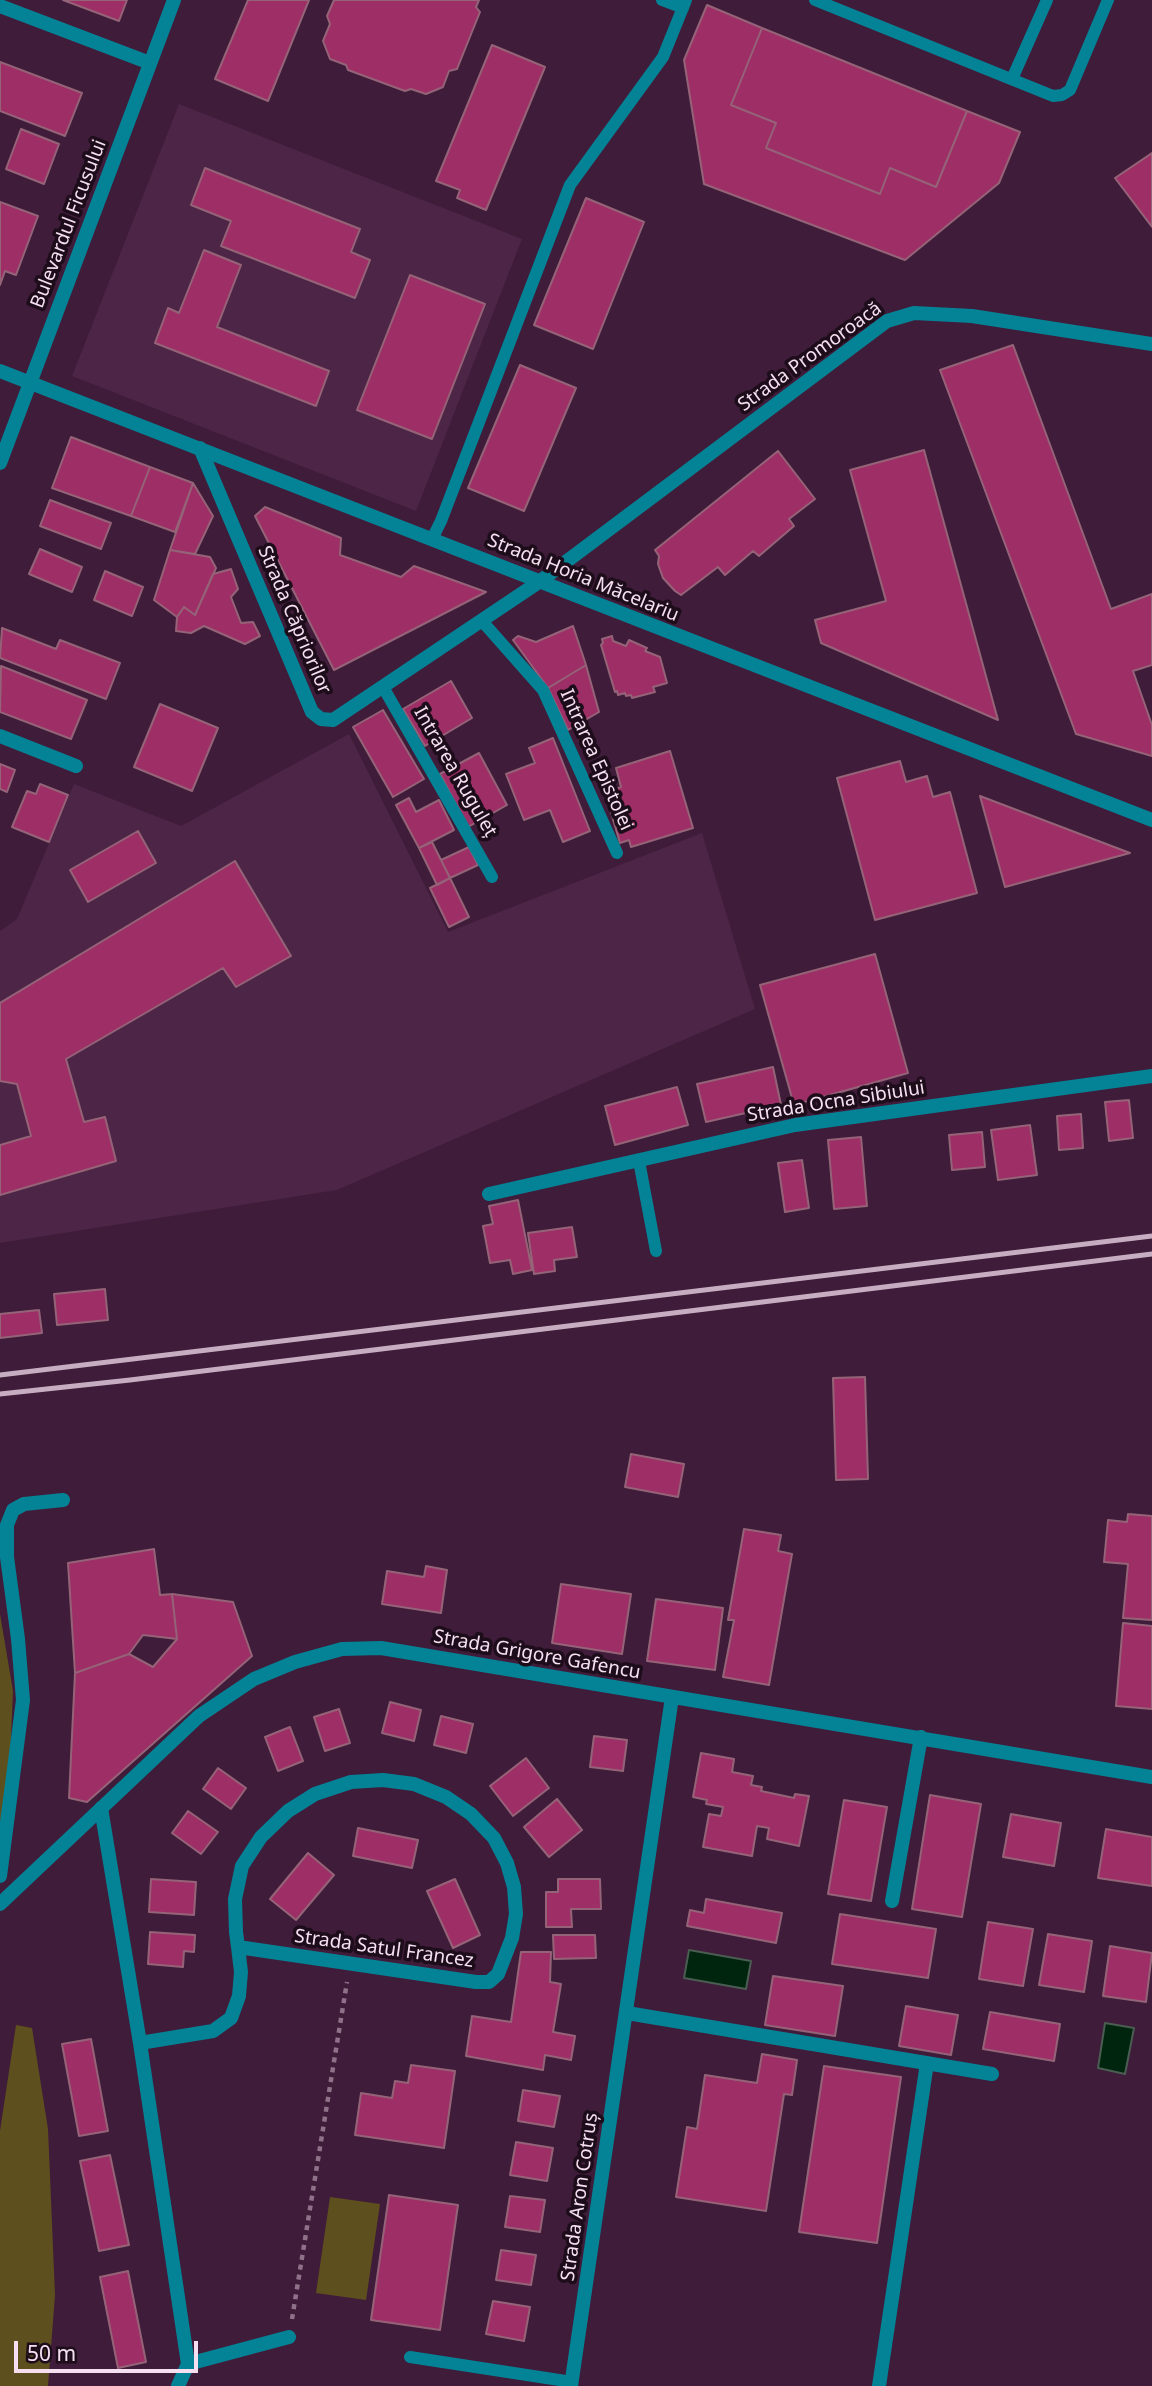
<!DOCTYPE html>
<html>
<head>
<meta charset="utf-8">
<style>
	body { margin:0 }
	#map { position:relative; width:1152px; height:2386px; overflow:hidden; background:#3f1c39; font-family:"Noto Sans",sans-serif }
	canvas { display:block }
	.scale { position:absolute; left:14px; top:2341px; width:184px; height:32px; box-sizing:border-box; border:4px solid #f6dff1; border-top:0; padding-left:9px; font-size:21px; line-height:24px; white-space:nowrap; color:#f6dff1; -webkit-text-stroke:5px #1d0d1a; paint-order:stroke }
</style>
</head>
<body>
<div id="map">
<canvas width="1152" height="2386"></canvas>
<div class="scale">50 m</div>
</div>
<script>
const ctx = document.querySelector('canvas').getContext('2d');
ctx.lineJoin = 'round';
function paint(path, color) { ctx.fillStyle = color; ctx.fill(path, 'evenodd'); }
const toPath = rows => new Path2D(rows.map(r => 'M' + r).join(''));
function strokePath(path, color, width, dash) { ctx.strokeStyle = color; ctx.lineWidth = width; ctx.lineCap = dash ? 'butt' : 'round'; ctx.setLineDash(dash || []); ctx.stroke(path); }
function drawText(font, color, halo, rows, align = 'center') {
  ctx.font = font + ' "Noto Sans",sans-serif'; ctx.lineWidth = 7; ctx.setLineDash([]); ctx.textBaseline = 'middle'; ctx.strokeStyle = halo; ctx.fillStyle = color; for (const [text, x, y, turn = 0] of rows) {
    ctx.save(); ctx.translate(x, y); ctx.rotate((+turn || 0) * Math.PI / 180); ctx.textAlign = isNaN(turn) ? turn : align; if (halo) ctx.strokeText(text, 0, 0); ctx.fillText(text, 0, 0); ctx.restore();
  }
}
paint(toPath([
	[179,104,522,239,416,511,72,376],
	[349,734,448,932,702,833,755,1009,337,1190,0,1243,0,931,17,919,74,784,181,826]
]), '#4d2546');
paint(toPath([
	[0,1614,13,1691,8,1806,0,1858],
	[16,2025,32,2028,48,2129,55,2295,48,2386,0,2386,0,2131],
	[330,2197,380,2204,366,2300,316,2293]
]), '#5e501e');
const water = toPath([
	[689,1950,751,1961,746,1989,684,1978,689,1950],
	[1105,2023,1134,2028,1125,2074,1098,2068,1105,2023]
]);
paint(water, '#00250e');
strokePath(water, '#4a5d52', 2);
const building = toPath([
	[63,0,127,0,119,21,63,0],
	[248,0,309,0,268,101,215,79,248,0],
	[334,0,479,0,476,7,480,12,457,69,449,71,443,87,426,94,411,89,405,91,348,70,346,65,330,59,323,41,330,24,327,16,334,0],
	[707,5,762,28,731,105,776,123,766,148,880,194,890,168,936,187,967,111,1020,132,999,183,905,260,704,184,684,60,707,5],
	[762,28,967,111,936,187,890,168,880,194,766,148,776,123,731,105,762,28],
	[492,45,545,67,486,210,457,198,460,190,436,181,492,45],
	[0,62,82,93,65,136,0,111,0,62],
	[21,129,59,144,44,184,6,169,21,129],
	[1152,153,1152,227,1115,178,1152,153],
	[205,168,360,229,351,252,370,260,355,298,221,246,231,221,191,205,205,168],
	[586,198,644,222,593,349,534,325,586,198],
	[0,202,38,216,16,275,5,271,0,285,0,202],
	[204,250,241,265,217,327,329,371,316,406,155,343,168,308,179,313,204,250],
	[410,275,485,304,432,439,357,410,410,275],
	[1013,345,1111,609,1152,594,1152,665,1133,671,1152,725,1152,756,1076,734,940,370,1013,345],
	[520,365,576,388,524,511,468,488,520,365],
	[71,437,150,467,131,516,52,488,71,437],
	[924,450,998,720,821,643,815,620,886,601,850,470,924,450],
	[778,451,815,499,789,519,794,526,759,556,753,551,725,575,718,567,681,595,675,591,663,578,658,564,659,556,655,550,778,451],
	[150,467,193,483,175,532,131,516,150,467],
	[193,483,213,516,195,554,170,550,193,483],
	[50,500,111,523,101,549,40,526,50,500],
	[265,507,341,538,340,555,401,577,414,566,486,592,334,670,255,516,265,507],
	[40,549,82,567,72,592,29,574,40,549],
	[170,550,210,557,216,568,195,615,184,607,177,617,154,600,170,550],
	[231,569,238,589,231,597,241,623,253,622,260,636,245,644,204,626,191,633,176,631,177,617,184,607,195,615,213,574,231,569],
	[105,571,143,587,132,616,94,600,105,571],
	[573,626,586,665,548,688,513,640,518,636,536,642,573,626],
	[2,628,56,649,60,640,120,663,106,699,0,658,2,628],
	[612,636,613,641,626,646,629,640,647,648,645,651,660,657,667,683,653,687,655,692,632,698,631,695,626,696,625,693,618,695,617,691,615,692,601,645,603,643,602,639,612,636],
	[586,665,599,712,568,730,548,688,586,665],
	[1,666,87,700,71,739,0,712,1,666],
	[451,681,472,718,425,746,403,709,451,681],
	[160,704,218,728,192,791,134,767,160,704],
	[383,710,424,779,393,797,353,727,383,710],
	[553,738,590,831,563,842,550,810,524,820,506,774,535,763,529,748,553,738],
	[670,751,693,828,631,847,629,840,620,843,605,792,621,787,616,768,670,751],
	[479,753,507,805,468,827,440,774,479,753],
	[900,761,906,782,927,776,933,797,950,792,977,893,875,920,837,778,900,761],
	[0,764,15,770,7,792,0,789,0,764],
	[40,784,68,795,49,842,12,827,27,791,36,794,40,784],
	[980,796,1130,853,1005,887,980,796],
	[409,798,416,812,439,800,454,830,419,848,396,805,409,798],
	[138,831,156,863,88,902,70,870,138,831],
	[432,842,450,878,437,885,419,848,432,842],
	[469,847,478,865,450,878,441,860,469,847],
	[235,861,291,956,236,987,223,968,66,1059,84,1122,105,1117,116,1161,0,1195,0,1145,31,1136,17,1084,0,1081,0,1003,235,861],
	[450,878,469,917,449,927,430,888,450,878],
	[875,954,908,1073,794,1105,760,985,875,954],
	[773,1067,781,1105,706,1122,697,1084,773,1067],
	[677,1087,688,1125,615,1145,605,1106,677,1087],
	[1129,1100,1133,1138,1109,1141,1105,1102,1129,1100],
	[1081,1114,1083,1148,1059,1150,1057,1116,1081,1114],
	[1030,1125,1037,1175,998,1180,991,1130,1030,1125],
	[982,1132,985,1167,952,1170,949,1135,982,1132],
	[861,1137,867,1206,834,1209,828,1140,861,1137],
	[802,1160,809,1208,785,1212,778,1163,802,1160],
	[518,1200,532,1270,513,1274,510,1260,490,1263,483,1226,493,1224,489,1206,518,1200],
	[572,1227,577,1257,554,1260,555,1271,534,1274,528,1233,572,1227],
	[105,1289,108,1320,57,1325,54,1294,105,1289],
	[39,1310,42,1333,0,1338,0,1314,39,1310],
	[865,1377,868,1479,836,1480,833,1378,865,1377],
	[631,1454,684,1464,678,1497,625,1487,631,1454],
	[1128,1514,1152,1516,1152,1620,1123,1618,1128,1564,1104,1562,1108,1520,1127,1522,1128,1514],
	[744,1529,781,1535,778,1551,792,1554,769,1685,723,1677,734,1620,728,1620,744,1529],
	[154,1549,160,1595,172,1594,177,1639,143,1635,129,1654,75,1673,68,1563,154,1549],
	[426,1566,447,1570,441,1613,382,1604,387,1571,424,1577,426,1566],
	[561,1584,631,1594,622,1654,552,1643,561,1584],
	[172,1594,233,1602,252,1656,87,1802,69,1798,75,1673,129,1654,153,1667,177,1639,172,1594],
	[656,1599,723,1608,715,1670,647,1661,656,1599],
	[1123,1623,1152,1626,1152,1709,1116,1706,1123,1623],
	[390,1702,421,1710,414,1741,382,1733,390,1702],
	[339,1709,350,1743,325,1751,314,1717,339,1709],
	[441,1716,473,1724,466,1753,434,1745,441,1716],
	[290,1727,303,1761,278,1771,265,1737,290,1727],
	[594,1736,627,1740,623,1771,590,1767,594,1736],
	[701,1753,734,1759,732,1772,753,1776,751,1785,762,1787,761,1791,794,1798,795,1794,809,1796,799,1846,767,1839,769,1828,757,1826,752,1856,703,1847,709,1814,721,1816,723,1807,706,1804,707,1800,693,1797,701,1753],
	[526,1758,549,1788,513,1816,490,1786,526,1758],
	[218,1768,246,1788,231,1809,203,1789,218,1768],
	[930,1795,981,1804,962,1917,912,1909,930,1795],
	[557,1799,582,1830,549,1857,524,1827,557,1799],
	[844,1800,887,1807,871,1901,828,1894,844,1800],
	[188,1811,218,1832,201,1854,172,1833,188,1811],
	[1011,1814,1061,1823,1054,1866,1003,1857,1011,1814],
	[358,1828,418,1840,412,1868,353,1856,358,1828],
	[1106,1829,1152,1837,1152,1886,1098,1878,1106,1829],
	[308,1853,334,1875,296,1920,270,1899,308,1853],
	[151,1879,196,1882,194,1915,149,1912,151,1879],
	[455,1879,480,1935,453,1948,427,1891,455,1879],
	[558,1879,600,1879,601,1909,571,1909,572,1927,546,1927,546,1892,558,1892,558,1879],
	[706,1899,782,1913,776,1943,687,1926,690,1910,704,1913,706,1899],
	[840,1914,936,1929,928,1978,832,1964,840,1914],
	[988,1922,1033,1929,1023,1986,979,1979,988,1922],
	[150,1932,195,1935,194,1952,184,1951,183,1967,148,1964,150,1932],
	[1048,1934,1092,1941,1084,1992,1039,1985,1048,1934],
	[553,1935,595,1935,596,1958,554,1959,553,1935],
	[1110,1946,1152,1953,1146,2002,1103,1996,1110,1946],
	[521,1952,551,1952,550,1982,561,1984,553,2032,575,2036,571,2060,545,2055,543,2070,466,2056,472,2016,511,2022,521,1952],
	[773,1976,843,1986,835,2036,765,2025,773,1976],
	[906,2006,958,2015,951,2055,899,2046,906,2006],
	[990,2012,1060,2024,1054,2061,983,2049,990,2012],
	[91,2039,108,2131,79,2136,62,2044,91,2039],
	[762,2054,797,2060,792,2095,784,2094,766,2211,676,2197,687,2127,697,2129,705,2075,757,2083,762,2054],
	[411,2065,455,2071,444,2148,355,2135,361,2093,392,2098,395,2081,408,2083,411,2065],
	[824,2066,901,2077,877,2243,799,2232,824,2066],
	[523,2090,560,2096,554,2127,518,2121,523,2090],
	[516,2142,553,2148,547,2181,510,2175,516,2142],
	[110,2155,129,2245,99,2251,80,2161,110,2155],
	[389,2195,458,2205,440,2330,371,2320,389,2195],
	[510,2196,545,2200,540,2232,505,2227,510,2196],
	[501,2250,536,2255,531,2285,496,2280,501,2250],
	[128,2271,146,2362,118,2368,100,2277,128,2271],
	[493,2301,530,2307,524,2341,486,2334,493,2301]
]);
paint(building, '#9e2e66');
strokePath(building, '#956378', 2);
strokePath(toPath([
	[292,2319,347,1982]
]), '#8f718a', 4.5, [5, 5]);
strokePath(toPath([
	[662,0,683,8],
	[815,0,1053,96,1062,95,1070,90,1108,0],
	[1012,79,1047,0],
	[432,539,441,521,570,185,663,57,686,0],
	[482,621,543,690,617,853],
	[383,687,492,877],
	[639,1161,656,1251],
	[410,2357,572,2382]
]), '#048397', 12);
strokePath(toPath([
	[0,6,150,63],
	[0,371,1152,820],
	[200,448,312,712,321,719,333,720,539,582,887,321,914,313,972,316,1152,344],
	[0,736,76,766],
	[489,1194,795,1125,1152,1076],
	[101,1808,140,2043,188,2364,178,2386],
	[0,1876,23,1700,18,1639,7,1557,7,1525,13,1510,24,1504,63,1500],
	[892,1901,921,1737],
	[0,1904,199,1716,254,1679,295,1662,342,1649,381,1648,1152,1777],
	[627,2013,992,2074],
	[140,2043,213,2031,231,2018,239,1996,241,1972,238,1947,236,1932,235,1899,242,1866,261,1837,288,1811,315,1794,351,1782,383,1780,414,1784,446,1797,471,1814,494,1838,507,1863,514,1887,516,1914,512,1938,498,1974,489,1982,476,1982,238,1947],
	[188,2364,289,2337],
	[571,2386,672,1697],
	[879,2386,927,2063]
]), '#048397', 14);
strokePath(toPath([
	[0,463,174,0]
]), '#048397', 14);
strokePath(toPath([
	[0,1375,1152,1236],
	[0,1394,130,1380,1152,1254]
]), '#c7adc2', 5);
drawText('19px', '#f6dff1', '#1d0d1a', [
	["Bulevardul Ficusului",69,224,-69],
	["Strada Promoroacă",810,357,-36],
	["Strada Horia Măcelariu",583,578,22],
	["Strada Căpriorilor",294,620,67],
	["Intrarea Epistolei",596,760,66],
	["Intrarea Ruguleț",455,772,60],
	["Strada Ocna Sibiului",836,1102,-9],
	["Strada Grigore Gafencu",537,1655,10],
	["Strada Satul Francez",384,1949,8],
	["Strada Aron Cotruș",580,2197,-82]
]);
</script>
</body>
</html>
